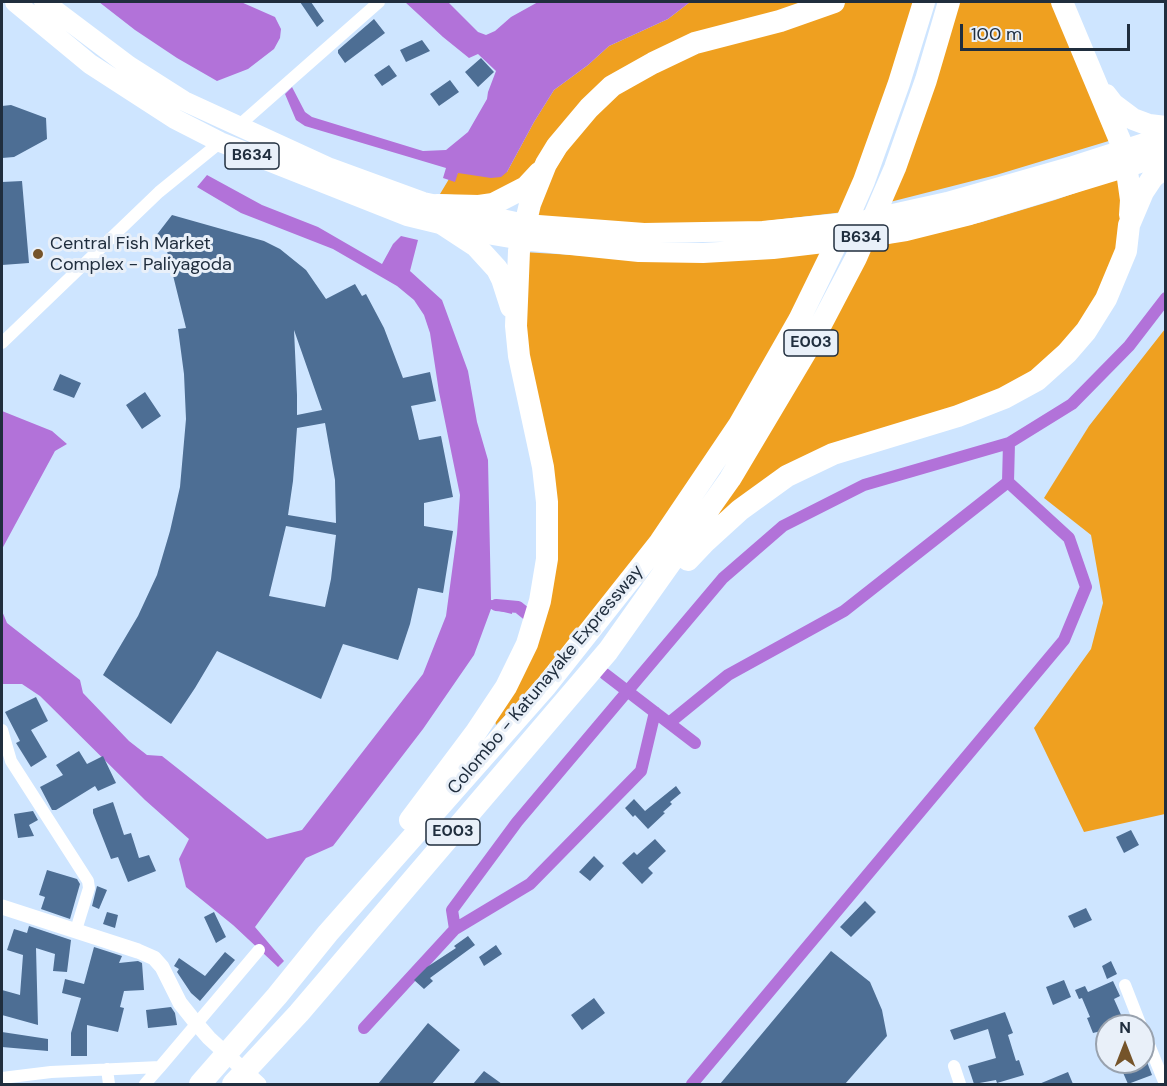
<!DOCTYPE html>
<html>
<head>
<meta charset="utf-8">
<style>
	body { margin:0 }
	#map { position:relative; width:1167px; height:1086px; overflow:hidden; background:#cee5ff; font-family:"DM Sans",sans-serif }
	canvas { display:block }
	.frame { position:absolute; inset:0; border:3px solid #202e3e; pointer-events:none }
	.north { position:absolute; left:1095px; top:1014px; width:60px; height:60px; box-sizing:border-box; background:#e9f0f9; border:2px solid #99a2ae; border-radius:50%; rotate:0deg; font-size:16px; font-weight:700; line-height:24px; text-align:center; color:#202e3e }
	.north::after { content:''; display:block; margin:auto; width:21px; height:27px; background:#75542a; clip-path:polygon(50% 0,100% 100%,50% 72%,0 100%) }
	.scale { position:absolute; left:960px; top:24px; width:170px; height:27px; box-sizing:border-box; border:3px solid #202e3e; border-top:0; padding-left:8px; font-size:18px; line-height:21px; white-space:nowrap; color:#202e3e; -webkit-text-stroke:4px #e9f0f9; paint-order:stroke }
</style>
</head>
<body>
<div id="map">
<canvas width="1167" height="1086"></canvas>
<div class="frame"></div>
<div class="north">N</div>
<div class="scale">100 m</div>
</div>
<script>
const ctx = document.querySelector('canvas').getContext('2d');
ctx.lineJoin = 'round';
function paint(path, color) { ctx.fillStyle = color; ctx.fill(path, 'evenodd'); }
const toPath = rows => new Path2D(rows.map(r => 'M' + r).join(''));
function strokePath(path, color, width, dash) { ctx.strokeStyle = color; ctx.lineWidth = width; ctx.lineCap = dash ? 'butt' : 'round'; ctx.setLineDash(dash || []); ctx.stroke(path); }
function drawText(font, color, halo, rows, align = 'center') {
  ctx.font = font + ' "DM Sans",sans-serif'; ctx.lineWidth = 6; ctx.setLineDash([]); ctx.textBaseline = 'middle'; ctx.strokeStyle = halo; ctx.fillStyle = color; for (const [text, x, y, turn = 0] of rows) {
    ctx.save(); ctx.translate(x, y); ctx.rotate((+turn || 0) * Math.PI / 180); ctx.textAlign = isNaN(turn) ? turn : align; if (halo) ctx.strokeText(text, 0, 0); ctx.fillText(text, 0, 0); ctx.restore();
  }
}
paint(toPath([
	[690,2,820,2,685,41,547,148,518,182,482,197,440,194,449,179,458,173,507,172,534,122,554,90,588,65,609,46,668,19],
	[844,2,917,2,844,212,757,222,679,226,537,219,534,204,584,122,647,71],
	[959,2,1056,2,1112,140,996,175,886,203],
	[1121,177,1125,181,1117,256,1078,330,1022,381,718,515,866,249,982,222,1055,200],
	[830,249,707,466,536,683,496,725,495,720,548,595,520,331,523,252,638,259],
	[1165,329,1165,814,1084,832,1034,728,1091,649,1103,603,1091,535,1044,498,1089,426]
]), '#efa020');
paint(toPath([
	[99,2,241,2,275,17,281,29,280,38,274,49,248,69,217,81,177,58,135,30],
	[405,2,448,2,478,32,486,35,495,31,511,17,538,2,690,2,668,19,609,46,588,65,554,90,534,122,507,172,501,177,491,178,458,173,455,182,443,178,446,168,305,126,296,120,285,94,292,87,305,112,312,117,423,151,446,150,468,132,487,99,488,92,496,71,478,54,469,58,443,37],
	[207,175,262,205,318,227,382,264,393,244,401,236,418,240,410,271,442,300,468,371,477,422,488,460,491,600,513,602,512,614,491,609,474,655,423,729,333,846,306,858,255,927,284,961,278,967,233,925,186,887,179,859,189,839,145,800,40,696,22,684,2,684,2,611,7,623,80,680,83,693,129,741,147,755,162,756,267,839,302,830,423,674,446,616,457,534,460,495,439,392,430,333,424,315,414,300,397,286,333,249,241,213,197,187],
	[2,411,52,431,67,444,55,451,2,549]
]), '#b272d9');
strokePath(toPath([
	[496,605,518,607,528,615],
	[605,674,695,743],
	[669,723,728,675,844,611,1008,482],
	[455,929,452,910,517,822,723,578,783,526,864,485,1009,443],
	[364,1028,455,929,530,884,641,771,655,712],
	[692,1084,1064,640,1086,587,1069,538,1008,482,1009,443,1072,404,1129,346,1166,298]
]), '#b272d9', 12);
paint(toPath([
	[300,2,311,2,324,21,317,27],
	[374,19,385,33,345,63,338,53,338,50],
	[422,40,430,51,406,62,400,50],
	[481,58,494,72,478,87,465,72],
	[389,65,397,76,382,86,374,75],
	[450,80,459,92,439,106,430,94],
	[11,105,46,118,47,139,14,157,2,158,2,106],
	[22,181,29,263,2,265,2,182],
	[172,215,264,241,280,249,306,270,326,299,355,284,362,296,366,294,384,328,403,378,430,372,436,401,411,406,419,440,441,436,453,497,424,503,424,526,453,531,443,593,418,588,410,624,398,660,343,644,321,699,217,651,195,688,171,724,103,675,138,616,157,575,170,531,180,487,186,419,184,374,178,329,186,328,165,243,155,237],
	[294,330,322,410,297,415,297,395],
	[325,423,335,480,336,523,288,515,293,481,297,428],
	[286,526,336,535,331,579,325,607,269,596],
	[60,374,81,383,74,398,53,390],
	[145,392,161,416,142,429,126,405],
	[36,697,48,721,31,730,47,757,31,767,16,743,20,741,5,712],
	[79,751,87,764,103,756,116,783,98,791,95,786,56,810,52,810,40,787,63,775,56,765],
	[676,786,681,793,670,802,672,804,663,812,665,813,648,829,635,815,633,817,625,808,634,799,645,811],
	[113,802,124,835,131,833,139,858,149,855,156,871,128,882,118,857,111,859,93,813,93,809],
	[33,811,38,820,29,825,34,836,18,838,14,814],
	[1131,830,1139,845,1124,853,1116,837],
	[655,839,666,851,648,868,653,873,642,884,622,863,634,852,637,855],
	[594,856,604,866,590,881,579,872],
	[47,870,77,879,80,884,70,919,41,909,45,897,39,895],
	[97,886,107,890,99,909,92,906],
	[865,901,876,912,851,937,840,927],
	[1086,908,1092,920,1074,928,1068,916],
	[107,912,118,915,115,928,103,924],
	[214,912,226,937,216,943,204,917],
	[29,926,71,940,67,972,53,971,55,954,36,948,38,1025,2,1015,2,990,20,995,23,955,7,950,14,929,27,933],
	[468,936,475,945,430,978,433,981,424,989,414,980,427,967,456,948,454,946],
	[496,945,502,954,484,966,479,957],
	[94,947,122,956,119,963,138,961,142,963,144,990,124,991,120,1007,124,1008,118,1032,87,1025,87,1056,71,1056,71,1033,81,998,62,993,65,979,84,984],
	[831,951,870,982,882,1010,887,1036,845,1084,720,1084],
	[225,952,235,960,200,1001,191,993,177,972,179,969,174,966,179,958,205,976],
	[1111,961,1117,974,1107,979,1102,966],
	[1064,980,1071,997,1053,1005,1046,987],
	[1113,981,1120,996,1114,999,1126,1026,1107,1026,1107,1046,1101,1031,1093,1033,1087,1018,1090,1017,1082,998,1079,999,1075,990,1085,986,1088,992],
	[594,998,605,1013,582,1030,571,1015],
	[171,1007,175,1013,177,1025,148,1028,146,1010],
	[1005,1012,1013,1033,1008,1035,1016,1061,1019,1060,1024,1075,997,1083,996,1080,974,1084,968,1066,996,1058,988,1029,954,1040,950,1030],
	[428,1023,460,1050,432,1084,378,1084],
	[2,1032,48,1039,48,1051,2,1047],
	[1137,1062,1147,1062,1152,1075,1128,1084,1121,1068],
	[484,1071,502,1084,473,1084],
	[1068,1072,1073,1084,1039,1084]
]), '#4d6e94');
strokePath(toPath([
	[236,128,379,2],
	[2,343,159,192,223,140],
	[2,730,11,761,88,881,89,888,76,930],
	[1125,985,1141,1026],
	[1143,1030,1165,1084],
	[954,1066,960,1084],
	[107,1069,109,1084],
	[2,1078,51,1072,160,1067,259,950],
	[145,1084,160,1067]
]), '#fff', 12);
strokePath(toPath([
	[2,907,138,951,154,958,162,967,180,1003,196,1023,209,1038,259,1084]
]), '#fff', 15);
strokePath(toPath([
	[15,2,90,64,175,119,220,142,407,216,469,231,522,240,639,252,703,253,773,249,849,240,906,231,970,215,1166,155],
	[44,2,129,66,184,101,330,168,423,202,525,224,644,233,763,231,861,221,947,202,1073,166,1166,136]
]), '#fff', 20);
strokePath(toPath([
	[1062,2,1124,150,1131,200,1130,215],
	[1106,95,1113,104,1133,119,1149,125,1166,127],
	[437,205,479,206,493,204,526,187,539,173],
	[444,225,476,246,497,269,502,279,511,307],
	[688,560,706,541,740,510,787,476,833,454,958,416,1004,398,1037,380,1067,353,1086,331,1106,299,1126,251,1129,225,1143,192,1153,177,1166,167],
	[410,820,476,732,506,687,527,644,540,601,547,559,547,502,543,467,519,356,516,326,519,251,530,204,546,164,557,146,589,108,612,86,653,63,695,43,780,21,834,2],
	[200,1084,277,996,328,933,546,686,660,542,739,425,799,320,840,236,864,181,899,83,924,2],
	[233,1084,299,1013,608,651,730,479,814,338,856,258,895,168,926,80,949,2]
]), '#fff', 22);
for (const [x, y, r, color] of [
	[38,254,6,"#75542a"]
]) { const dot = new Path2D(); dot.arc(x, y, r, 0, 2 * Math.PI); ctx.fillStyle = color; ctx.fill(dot); strokePath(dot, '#e9f0f9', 2); }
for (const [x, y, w] of [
	[252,156,54],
	[861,238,54],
	[811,343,54],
	[453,832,54]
]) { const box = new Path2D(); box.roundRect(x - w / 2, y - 13, w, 26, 4.5); ctx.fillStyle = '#e9f0f9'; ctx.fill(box); strokePath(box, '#202e3e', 1.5); }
drawText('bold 16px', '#202e3e', null, [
	["B634",252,156],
	["B634",861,238],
	["E003",811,343],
	["E003",453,832]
]);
drawText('18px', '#202e3e', '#e9f0f9', [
	["Central Fish Market",50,244],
	["Complex - Paliyagoda",50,265]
], 'left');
drawText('18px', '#202e3e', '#e9f0f9', [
	["Colombo - Katunayake Expressway",546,680,-50]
]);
</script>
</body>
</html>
